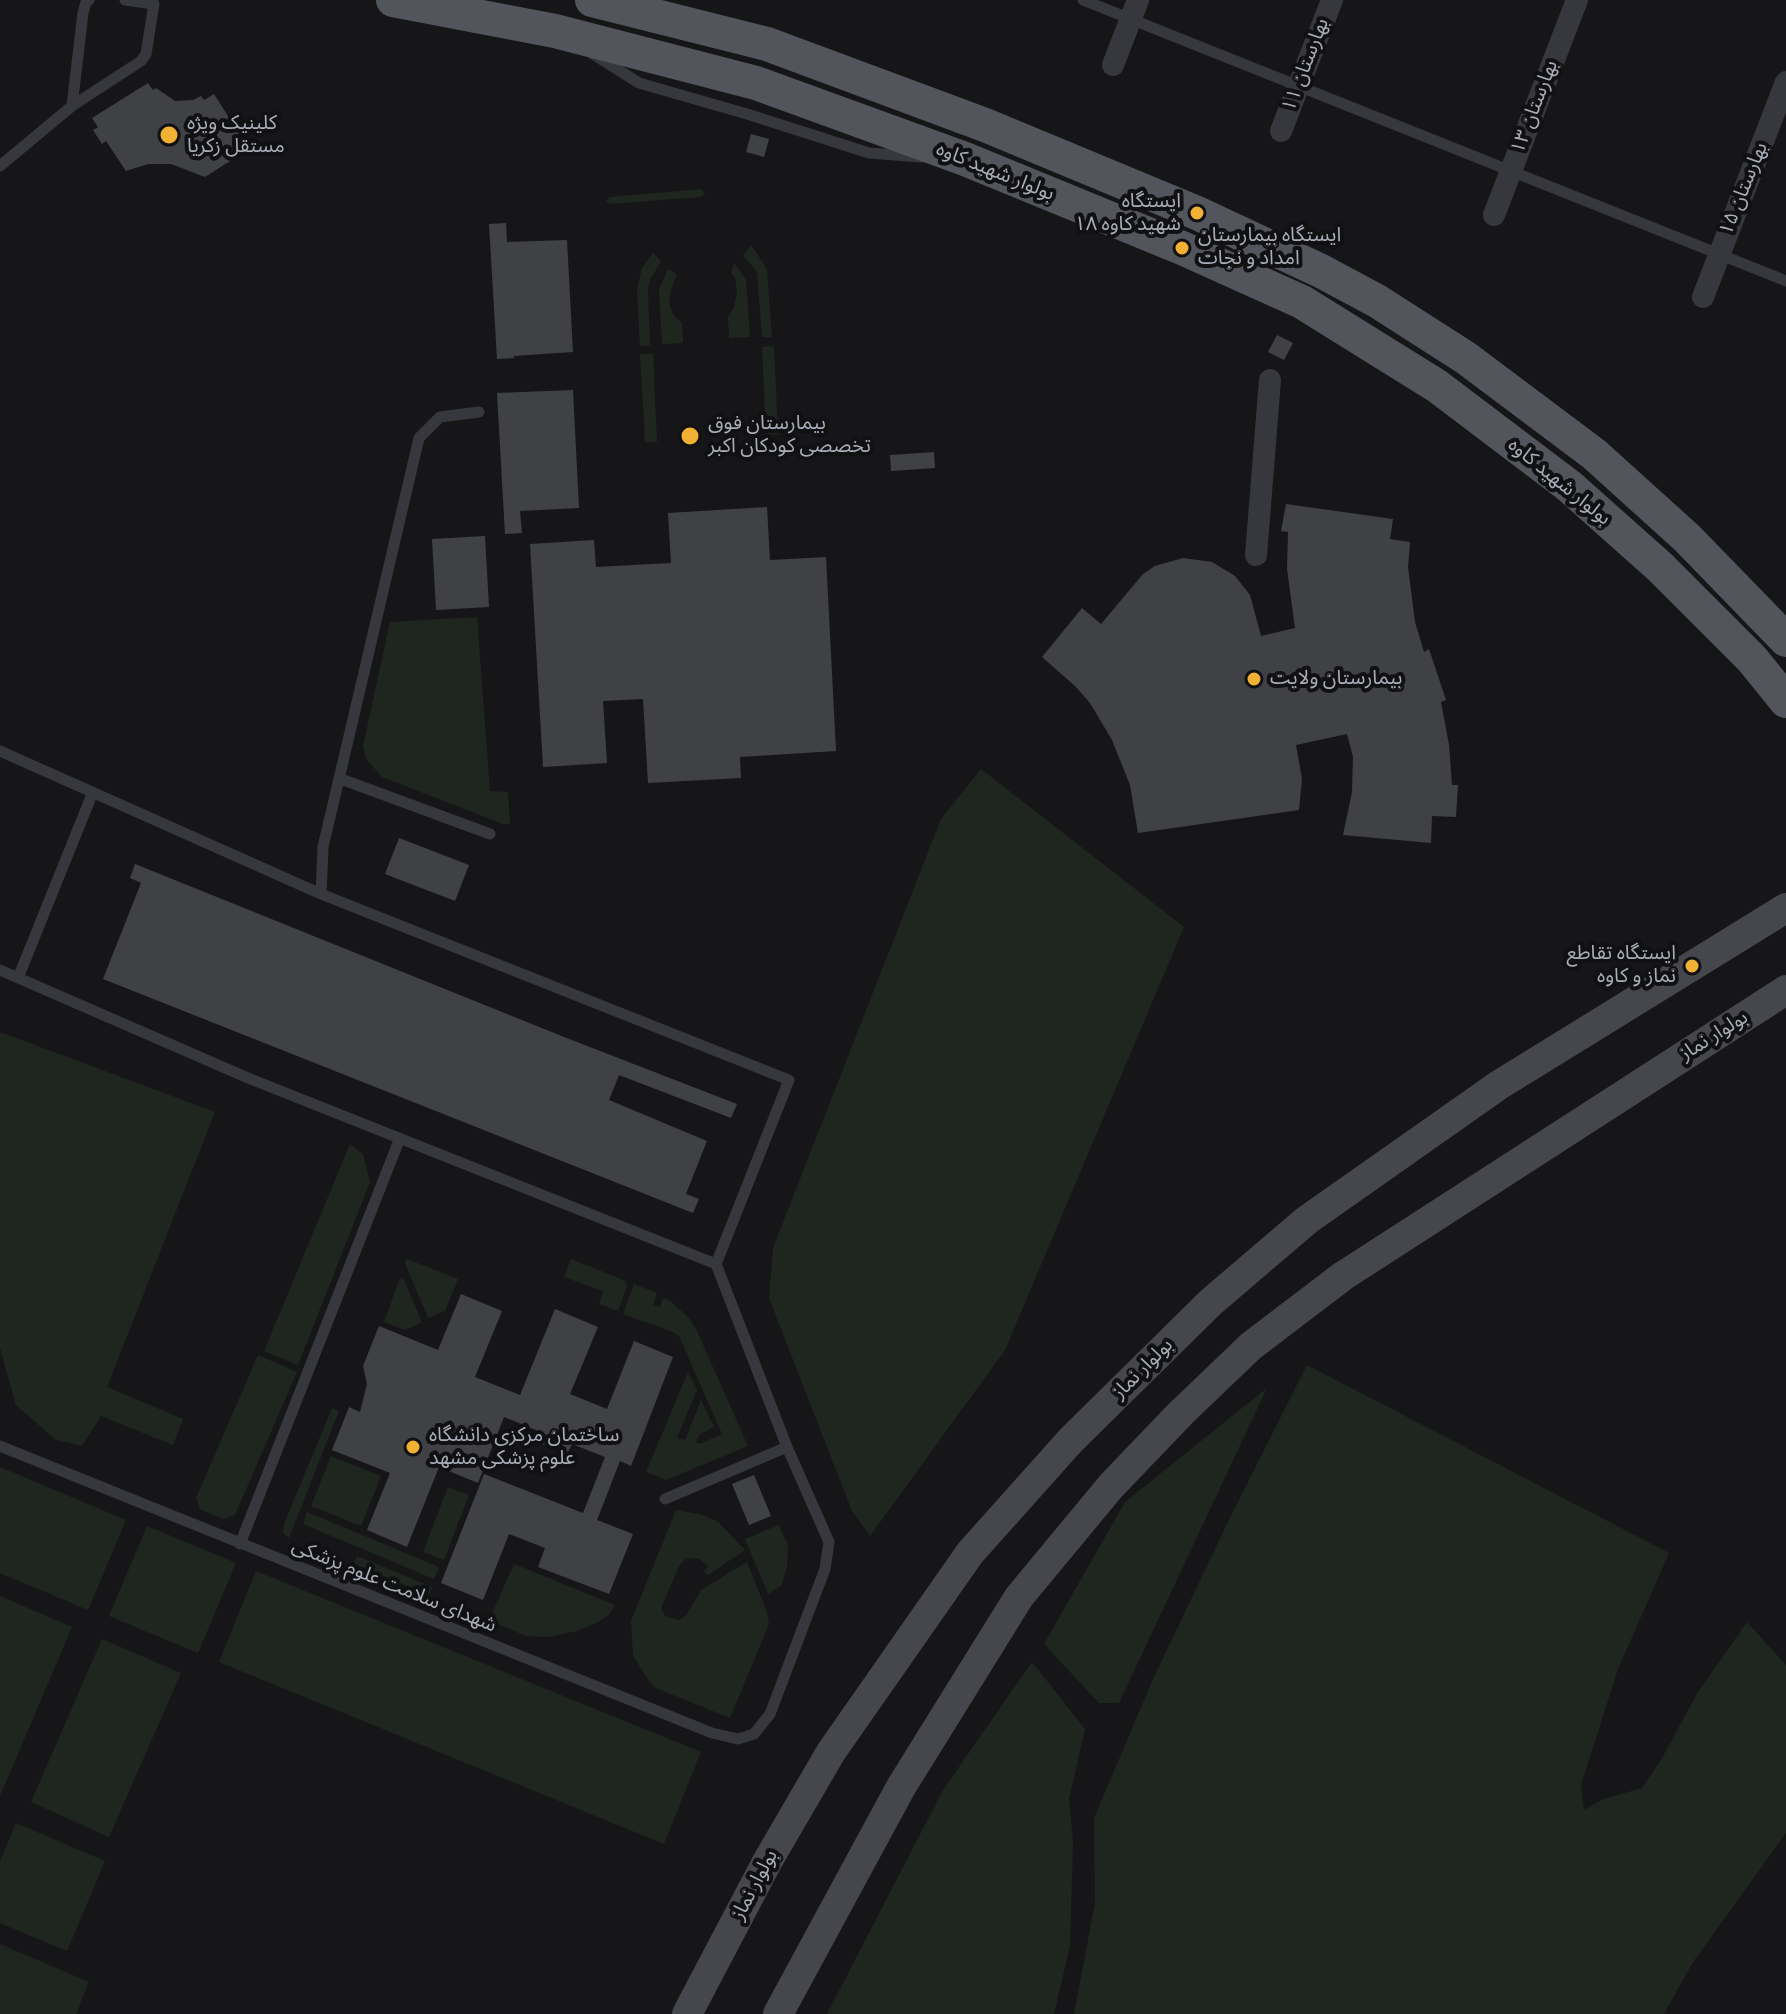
<!DOCTYPE html>
<html>
<head>
<meta charset="utf-8">
<style>
	body { margin:0 }
	canvas { display:block; background:#161618 }
</style>
</head>
<body>
<canvas width="1786" height="2014"></canvas>
<script>
const ctx = document.querySelector('canvas').getContext('2d');
ctx.lineJoin = 'round';
function paint(path, color) { ctx.fillStyle = color; ctx.fill(path, 'evenodd'); }
const toPath = rows => new Path2D(rows.map(r => 'M' + r).join(''));
function strokePath(path, color, width, dash) { ctx.strokeStyle = color; ctx.lineWidth = width; ctx.lineCap = dash ? 'butt' : 'round'; ctx.setLineDash(dash || []); ctx.stroke(path); }
function drawText(font, color, halo, rows, align = 'center') {
  ctx.font = font + ' Signika,"Noto Sans Arabic",sans-serif'; ctx.lineWidth = 8; ctx.setLineDash([]); ctx.textBaseline = 'middle'; ctx.strokeStyle = halo; ctx.fillStyle = color; for (const [text, x, y, turn = 0] of rows) {
    ctx.save(); ctx.translate(x, y); ctx.rotate((+turn || 0) * Math.PI / 180); ctx.textAlign = isNaN(turn) ? turn : align; if (halo) ctx.strokeText(text, 0, 0); ctx.fillText(text, 0, 0); ctx.restore();
  }
}
paint(toPath([
	[702,189,705,194,701,197,610,204,606,201,610,197],
	[751,245,767,269,772,337,762,337,757,272,743,255],
	[653,253,661,261,650,280,648,289,650,345,640,346,637,289,642,268],
	[734,263,746,280,750,337,729,338,728,317,734,307,737,293,735,277,731,273],
	[668,269,677,274,671,289,669,304,674,316,682,323,683,343,662,344,659,289],
	[774,346,778,434,766,435,762,347],
	[640,354,653,354,657,442,645,442],
	[477,617,490,791,508,792,510,824,503,824,382,777,366,759,363,746,390,622],
	[981,769,1184,927,1005,1350,870,1536,852,1511,769,1298,773,1248,941,819],
	[0,1032,215,1112,107,1387,183,1419,173,1445,101,1416,82,1446,56,1440,16,1405,0,1348],
	[350,1144,363,1154,370,1182,298,1365,264,1351],
	[407,1259,458,1279,445,1311,428,1318,405,1263],
	[571,1259,626,1281,627,1286,618,1311,599,1304,603,1291,564,1277],
	[400,1278,404,1280,422,1322,405,1330,384,1322],
	[634,1284,657,1293,653,1305,660,1307,663,1298,669,1300,688,1317,696,1329,748,1446,666,1480,646,1472,688,1372,697,1390,677,1438,685,1440,701,1400,714,1427,700,1434,696,1442,700,1444,722,1434,679,1336,673,1332,623,1314],
	[258,1355,297,1372,235,1515,223,1519,200,1509,196,1498],
	[1307,1365,1669,1553,1618,1669,1581,1785,1584,1810,1604,1799,1642,1788,1661,1760,1698,1692,1747,1622,1786,1665,1786,1833,1693,1962,1664,2014,1074,2014,1095,1903,1094,1818,1154,1677,1227,1524],
	[1267,1388,1119,1703,1099,1703,1044,1644,1125,1502],
	[332,1408,339,1411,289,1538,283,1533,284,1524],
	[331,1456,381,1476,361,1526,311,1506],
	[0,1467,126,1520,88,1610,0,1573],
	[448,1487,469,1495,444,1560,423,1552],
	[676,1510,703,1515,718,1522,745,1550,708,1575,704,1572,708,1566,699,1559,686,1558,679,1566,661,1608,665,1616,679,1620,686,1615,701,1590,747,1562,767,1612,769,1624,730,1718,656,1688,649,1681,633,1656,631,1621],
	[307,1512,439,1567,434,1579,303,1524],
	[779,1525,788,1545,787,1567,781,1586,768,1594,745,1539],
	[147,1526,236,1563,198,1653,109,1616],
	[357,1556,432,1587,429,1595,354,1564],
	[514,1564,615,1605,610,1614,600,1621,577,1631,548,1637,526,1636,489,1620],
	[256,1571,701,1752,664,1844,219,1662],
	[0,1596,72,1627,0,1796],
	[102,1639,181,1673,109,1837,31,1802],
	[1032,1662,1085,1729,1069,1799,1073,1842,1070,1946,1054,2014,827,2014,943,1790],
	[16,1823,105,1861,67,1951,0,1923,0,1861],
	[0,1944,89,1982,76,2014,0,2014]
]), '#1e261f');
paint(toPath([
	[148,83,153,90,156,88,175,101,193,100,201,96,204,100,214,94,249,149,205,177,171,164,148,164,126,171,106,141,102,144,93,130,98,127,92,118],
	[751,134,769,139,764,157,746,152],
	[506,223,507,242,567,240,573,352,514,356,514,358,497,359,489,224],
	[1277,335,1293,343,1284,360,1268,352],
	[573,390,579,508,520,511,522,533,505,534,497,393],
	[934,452,935,468,891,471,890,455],
	[1286,504,1393,519,1390,539,1410,542,1408,567,1415,622,1424,652,1429,649,1446,700,1441,702,1449,745,1452,785,1458,785,1456,817,1432,816,1431,843,1343,835,1352,792,1353,757,1347,734,1296,745,1302,779,1299,810,1138,833,1130,785,1112,740,1090,703,1076,687,1042,657,1082,608,1101,624,1143,574,1155,566,1183,558,1212,562,1235,576,1250,595,1261,636,1295,628,1287,569,1288,532,1281,531],
	[767,507,770,560,826,557,836,751,740,757,741,778,648,783,643,699,603,701,607,763,543,767,530,544,594,540,596,567,671,563,668,513],
	[485,536,489,607,436,610,432,539],
	[399,838,469,865,455,901,385,874],
	[135,864,564,1037,737,1104,731,1118,619,1075,609,1100,707,1141,686,1194,699,1199,693,1213,103,979,141,883,130,878],
	[461,1294,502,1311,475,1377,520,1395,555,1309,598,1327,570,1394,607,1409,634,1341,673,1357,631,1466,620,1461,597,1520,633,1534,609,1594,538,1567,545,1548,509,1534,483,1600,441,1583,484,1474,583,1513,605,1457,572,1444,567,1454,532,1440,536,1430,504,1417,478,1483,439,1467,407,1547,367,1530,390,1473,332,1450,349,1407,360,1412,367,1384,363,1366,379,1326,438,1350],
	[754,1475,771,1516,749,1525,732,1484]
]), '#404145');
strokePath(toPath([
	[1083,0,1786,281],
	[593,54,639,83,747,114,869,153,921,157],
	[72,106,83,13,86,2,89,0],
	[0,166,72,106,141,61,146,54,154,4,125,0],
	[0,751,321,894,789,1080,716,1264,248,1078,0,970],
	[341,779,490,834],
	[321,894,323,847,419,438,440,417,479,412],
	[18,978,93,792],
	[0,1446,712,1733,738,1739,754,1734,770,1714,825,1569,829,1542,787,1447,716,1264],
	[665,1499,787,1447],
	[240,1544,400,1138]
]), '#37383d', 11);
strokePath(toPath([
	[1113,65,1138,0],
	[1281,131,1332,0],
	[1494,215,1577,0],
	[1703,297,1786,82],
	[1256,555,1270,380]
]), '#37383d', 22);
strokePath(toPath([
	[687,2014,767,1862,831,1752,970,1553,1071,1440,1211,1302,1307,1220,1499,1085,1786,908],
	[778,2014,901,1787,1019,1597,1111,1486,1180,1414,1251,1346,1343,1276,1786,990]
]), '#45474d', 30);
strokePath(toPath([
	[393,0,555,31,756,83,965,159,1182,248,1302,302,1437,386,1569,486,1660,567,1752,659,1786,701],
	[592,0,767,44,985,125,1197,213,1321,271,1377,301,1466,358,1594,454,1687,538,1786,640]
]), '#53555c', 34);
for (const [x, y, r, color] of [
	[169,135,10,"#f2b134"],
	[1197,213,8,"#f2b134"],
	[1182,248,8,"#f2b134"],
	[690,436,10,"#f2b134"],
	[1254,679,8,"#f2b134"],
	[1692,966,8,"#f2b134"],
	[413,1447,8,"#f2b134"]
]) { const dot = new Path2D(); dot.arc(x, y, r, 0, 2 * Math.PI); ctx.fillStyle = color; ctx.fill(dot); strokePath(dot, '#111113', 3); }
drawText('20px', '#a8adb8', '#111113', [
	["بهارستان ۱۱",1306,65,-69],
	["بهارستان ۱۳",1535,107,-69],
	["بولوار شهید کاوه",995,172,22],
	["بهارستان ۱۵",1744,189,-68],
	["بولوار شهید کاوه",1559,482,39],
	["بولوار نماز",1714,1036,-32],
	["بولوار نماز",1143,1369,-45],
	["شهدای سلامت علوم پزشکی",394,1586,22],
	["بولوار نماز",755,1885,-62]
]);
drawText('20px', '#a8adb8', '#111113', [
	["کلینیک ویژه",187,124],
	["مستقل زکریا",187,147],
	["ایستگاه",1181,202,"right"],
	["شهید کاوه ۱۸",1181,225,"right"],
	["ایستگاه بیمارستان",1198,236],
	["امداد و نجات",1198,259],
	["بیمارستان فوق",708,424],
	["تخصصی کودکان اکبر",708,447],
	["بیمارستان ولایت",1270,679],
	["ایستگاه تقاطع",1676,954,"right"],
	["نماز و کاوه",1676,977,"right"],
	["ساختمان مرکزی دانشگاه",429,1436],
	["علوم پزشکی مشهد",429,1459]
], 'left');
</script>
</body>
</html>
